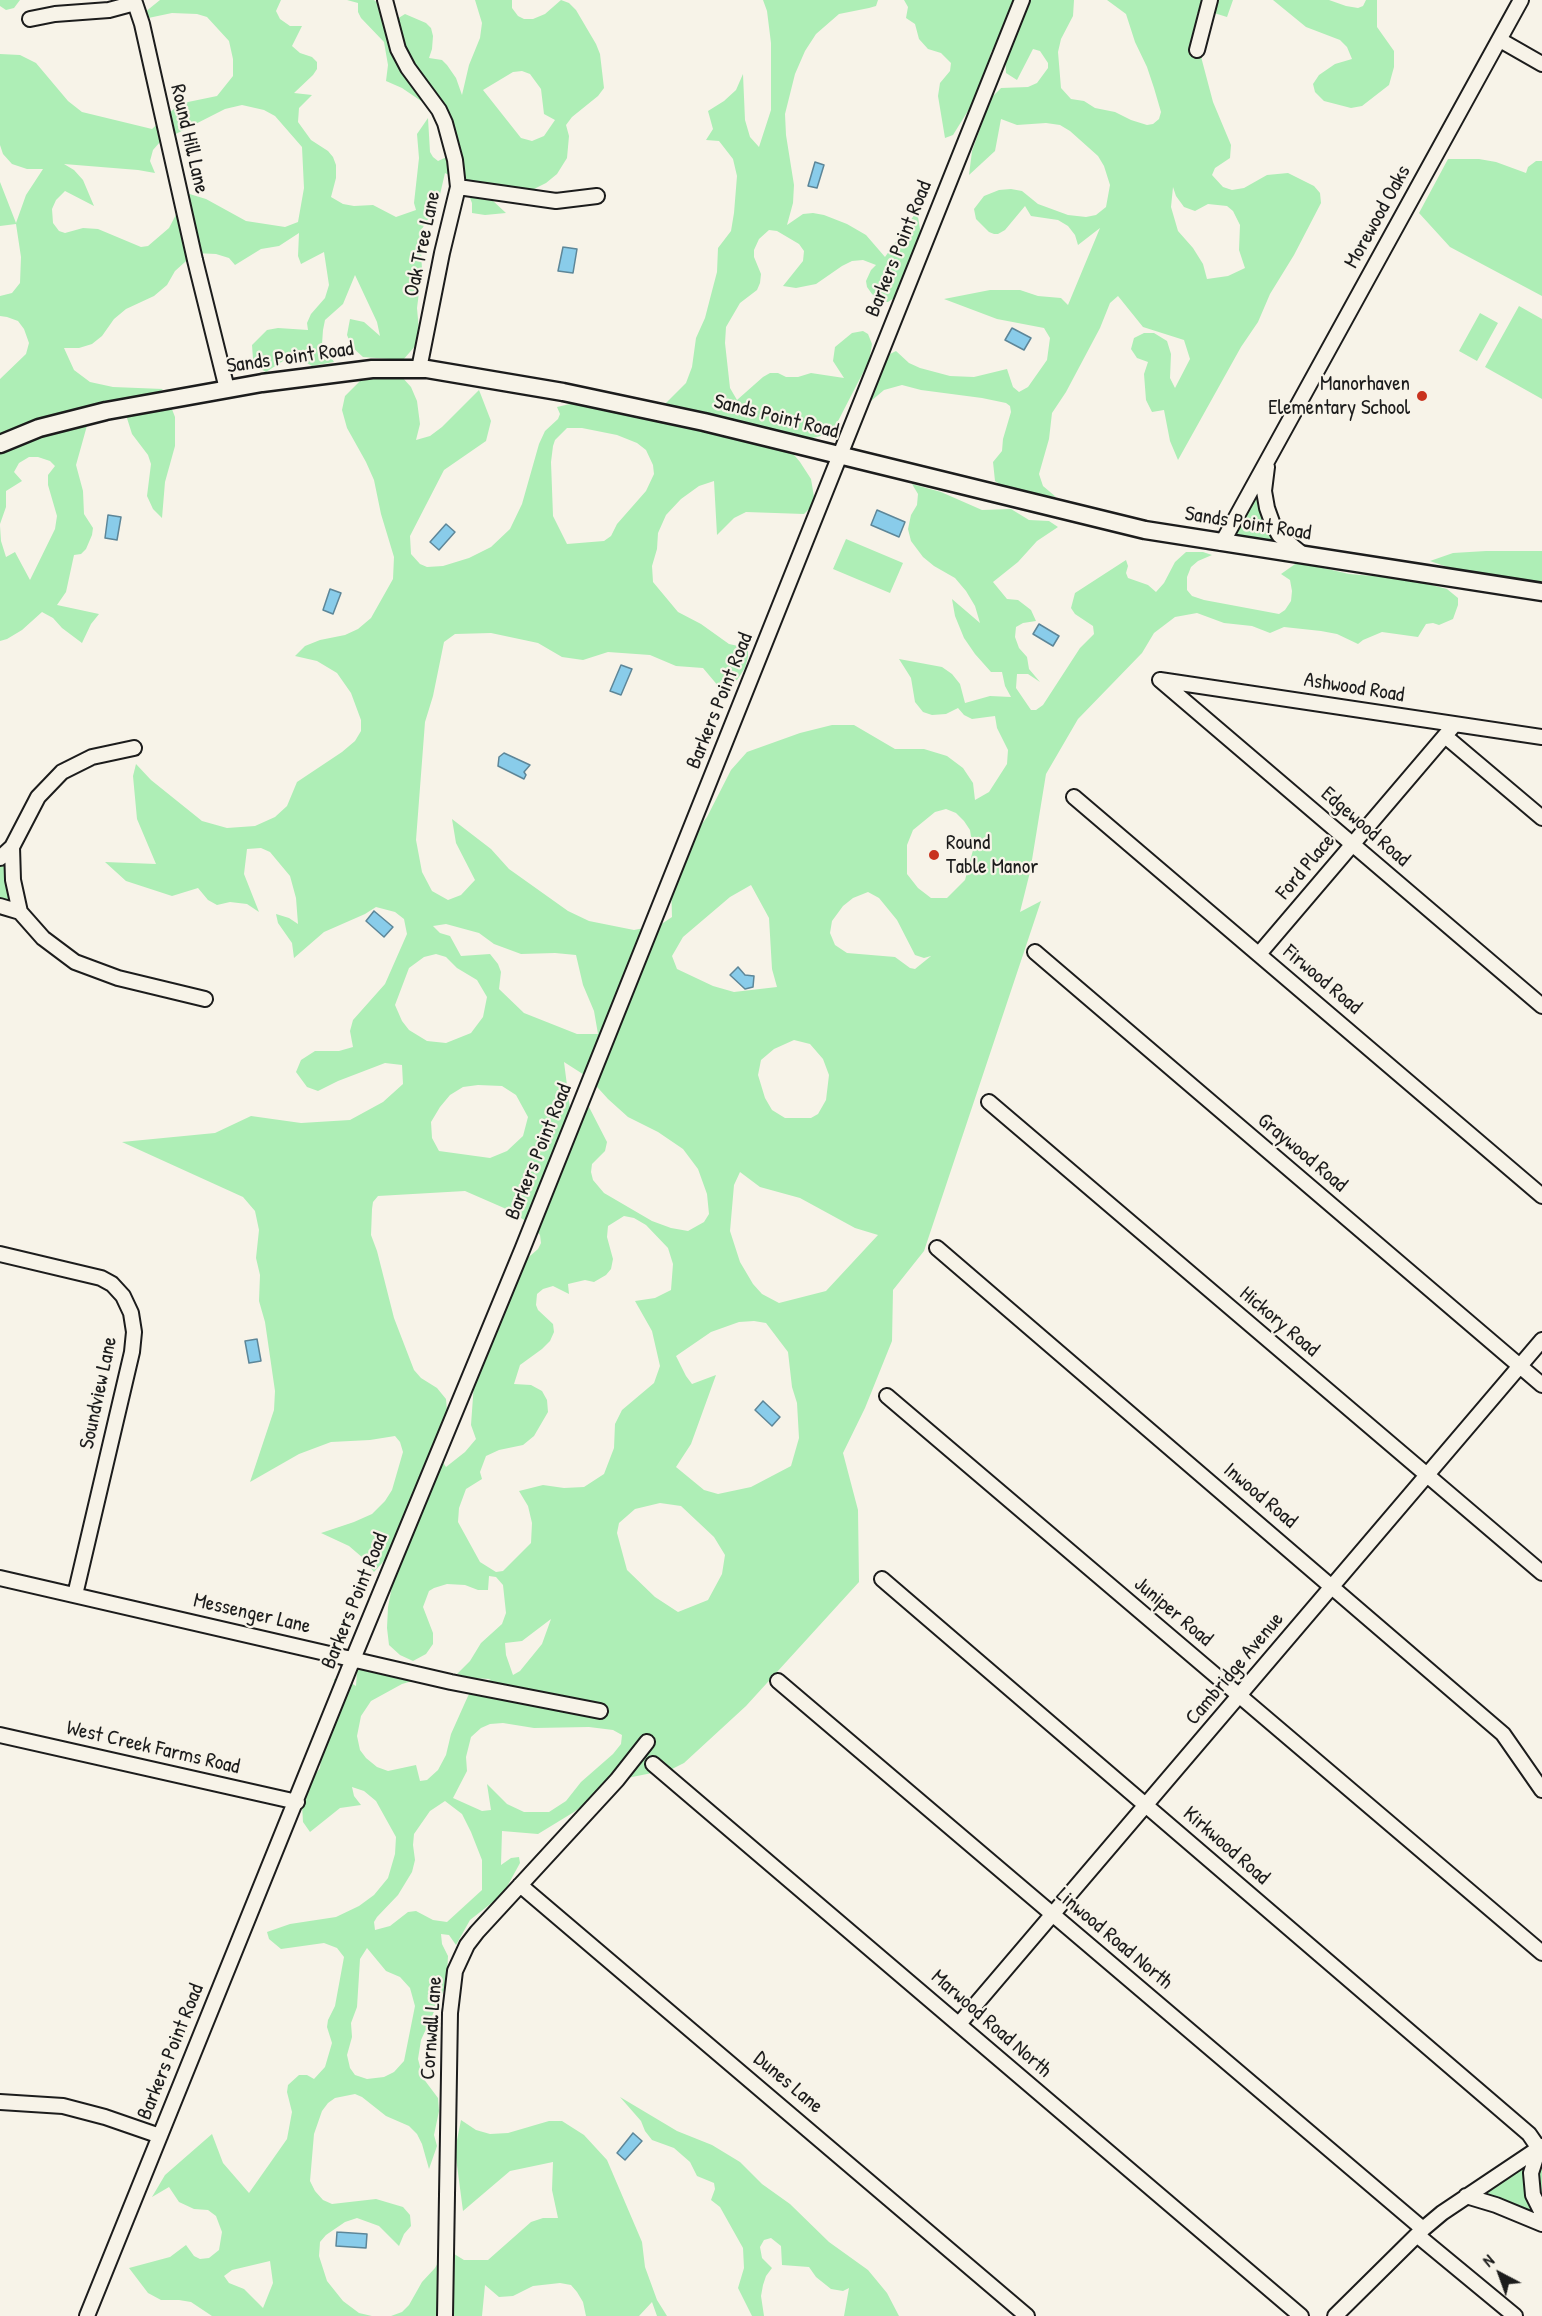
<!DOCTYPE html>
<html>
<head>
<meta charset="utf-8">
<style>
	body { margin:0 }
	#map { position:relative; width:1542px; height:2316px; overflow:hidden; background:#f7f3e8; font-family:"Patrick Hand",sans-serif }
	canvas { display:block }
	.north { position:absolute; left:1470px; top:2244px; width:60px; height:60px; -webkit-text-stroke:4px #f7f3e8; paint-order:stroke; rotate:319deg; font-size:16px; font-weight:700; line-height:24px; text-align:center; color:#1c1c1c }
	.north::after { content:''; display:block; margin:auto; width:21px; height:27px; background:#1c1c1c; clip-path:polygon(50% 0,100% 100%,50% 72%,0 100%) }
</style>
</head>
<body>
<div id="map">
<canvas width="1542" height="2316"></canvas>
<div class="north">N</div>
</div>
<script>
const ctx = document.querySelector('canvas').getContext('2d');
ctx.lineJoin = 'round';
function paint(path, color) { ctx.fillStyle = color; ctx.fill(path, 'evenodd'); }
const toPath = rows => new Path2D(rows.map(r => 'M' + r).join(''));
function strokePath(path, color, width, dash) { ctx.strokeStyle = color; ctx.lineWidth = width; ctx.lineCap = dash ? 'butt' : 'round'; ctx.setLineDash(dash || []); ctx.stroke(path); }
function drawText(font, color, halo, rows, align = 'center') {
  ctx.font = font + ' "Patrick Hand",sans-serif'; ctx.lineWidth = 4.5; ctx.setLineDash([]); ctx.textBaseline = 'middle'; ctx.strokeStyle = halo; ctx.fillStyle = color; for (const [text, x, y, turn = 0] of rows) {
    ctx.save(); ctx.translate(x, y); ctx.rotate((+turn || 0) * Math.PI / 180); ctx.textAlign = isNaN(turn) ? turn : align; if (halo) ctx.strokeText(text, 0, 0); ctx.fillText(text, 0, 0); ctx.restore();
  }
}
paint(toPath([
	[0,0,20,0,14,8,6,10,0,6],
	[160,0,281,0,276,11,280,19,290,26,302,26,292,46,300,53,312,57,317,62,317,69,313,75,294,93,312,95,299,108,298,122,311,140,328,151,333,157,336,165,336,178,331,197,343,204,354,206,373,205,396,217,416,210,414,203,419,158,417,134,428,118,430,152,433,157,438,161,449,156,444,111,424,103,402,88,386,81,388,65,384,42,361,18,358,12,358,3,347,0,374,0,397,19,405,14,426,23,431,28,433,36,432,49,429,58,442,60,447,65,456,78,462,95,469,65,480,38,482,23,475,0,512,0,512,8,518,16,524,19,533,19,545,14,561,0,569,3,576,10,596,44,600,54,604,88,598,96,572,117,566,125,569,136,567,158,557,174,546,183,530,191,492,200,506,213,485,215,472,213,472,203,468,193,451,176,445,173,438,203,420,232,422,269,417,308,419,331,416,345,403,360,363,357,352,347,347,335,350,319,364,322,380,336,377,322,355,275,343,304,325,320,323,330,322,344,334,362,312,366,290,353,283,361,266,372,259,368,253,359,252,345,267,330,278,328,308,330,307,323,311,314,325,298,329,285,324,252,301,264,298,256,299,233,279,246,261,249,235,265,229,258,216,254,195,253,175,271,167,285,154,296,126,309,114,319,102,336,92,344,79,348,64,348,74,370,90,382,113,387,163,389,153,396,168,399,175,417,175,446,165,482,162,518,153,509,147,496,151,464,148,455,132,434,126,415,88,422,76,465,83,491,84,514,93,528,92,535,86,549,81,554,74,555,66,592,57,605,99,614,91,624,82,643,62,628,53,618,42,612,22,630,7,639,0,641,0,526,1,541,6,557,15,552,30,580,55,529,57,516,48,485,48,475,55,466,50,461,38,457,29,457,19,463,14,472,22,481,6,491,6,507,0,524,0,379,26,354,29,343,24,329,18,321,7,317,0,316,0,296,12,293,20,283,21,257,16,224,0,226,0,182,16,223,26,195,43,169,27,169,12,164,3,154,0,145,0,54,20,55,36,63,68,101,82,112,152,129,176,107,188,102,217,96,233,76,233,59,229,41,207,17,197,14,172,13,134,21],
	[522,71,530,74,541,89,544,114,555,120,544,136,532,141,521,138,483,90,513,72],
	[242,105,264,110,275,116,302,147,304,188,298,222,285,227,246,221,206,199,183,192,180,207,169,228,148,246,141,247,98,229,83,228,65,233,59,231,53,223,52,209,56,200,65,191,94,206,83,180,74,170,64,164,138,170,155,173,150,161,153,150,160,142,225,109],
	[763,0,878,0,876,6,869,8,839,14,816,34,805,51,795,74,785,114,786,135,794,185,793,203,787,225,803,214,813,213,824,215,847,224,866,235,885,257,917,211,921,235,911,265,899,284,894,298,888,302,882,302,872,294,867,287,866,281,871,270,876,265,863,260,852,261,842,266,816,284,796,288,783,286,803,261,804,251,799,244,777,231,769,230,759,239,754,250,754,257,761,274,760,283,757,290,740,303,726,327,725,343,730,388,737,400,763,377,770,373,778,373,786,377,798,377,811,373,844,378,833,361,835,347,852,333,863,331,868,334,872,344,869,361,836,425,825,435,808,439,790,437,780,430,767,431,662,407,686,383,692,367,696,338,705,318,712,291,717,272,718,248,731,231,734,213,737,176,733,159,719,141,706,140,713,129,708,111,724,101,736,90,743,74,745,120,750,137,759,147,771,110,771,43,767,11],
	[904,0,1074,0,1073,16,1061,39,1058,52,1061,88,1071,99,1084,101,1095,108,1115,112,1131,120,1147,125,1153,124,1159,119,1161,112,1154,88,1147,67,1135,42,1126,14,1107,0,1233,0,1227,17,1214,13,1197,13,1195,34,1213,102,1231,145,1230,158,1215,168,1212,175,1223,187,1232,190,1244,188,1267,175,1288,173,1314,186,1320,193,1321,203,1294,255,1270,294,1258,322,1241,347,1178,460,1170,441,1164,410,1152,412,1146,400,1144,374,1148,362,1137,358,1131,349,1134,338,1144,333,1154,333,1167,341,1171,354,1170,378,1175,388,1190,359,1184,340,1143,327,1118,296,1110,303,1100,328,1066,392,1052,413,1049,439,1039,474,1043,486,1056,497,1009,490,995,481,993,462,1002,451,1003,439,1011,412,1010,406,1006,403,982,398,921,390,902,385,884,390,871,401,875,378,881,364,888,355,896,351,909,363,920,368,950,376,974,377,1007,369,1013,387,1019,392,1028,387,1047,360,1050,338,1044,328,997,319,944,299,990,290,1020,290,1038,296,1061,298,1068,305,1100,228,1078,245,1075,235,1068,226,1058,220,1031,216,1025,206,1005,230,998,234,994,234,989,232,976,219,974,209,984,196,999,190,1011,189,1022,191,1038,204,1068,215,1086,217,1096,215,1106,207,1110,185,1104,166,1098,156,1070,131,1060,125,1046,123,1017,125,1001,119,995,151,969,175,972,151,991,98,1001,88,1028,87,1037,83,1048,68,1048,63,1040,51,1033,49,1017,80,1006,73,1004,31,991,52,980,95,971,106,953,135,945,138,938,96,940,83,950,71,951,63,941,53,928,49,919,39,915,24,906,18,908,7],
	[1173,187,1176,196,1184,207,1195,211,1208,204,1227,206,1233,211,1240,225,1239,250,1245,268,1228,276,1207,279,1203,264,1193,248,1178,231,1171,207],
	[1273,0,1329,0,1346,6,1358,8,1363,6,1366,0,1377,0,1377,27,1394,51,1394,67,1389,85,1362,106,1351,108,1324,101,1315,92,1313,84,1319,75,1335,64,1352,59,1347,47,1340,40,1306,27],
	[1448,159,1479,159,1496,162,1526,173,1528,167,1536,161,1542,161,1542,296,1450,247,1419,213],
	[1519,306,1542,319,1542,399,1485,367],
	[1480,313,1498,323,1477,361,1459,351],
	[392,374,402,377,411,387,417,401,420,424,416,440,430,436,442,427,479,390,491,421,486,441,444,470,410,536,411,554,420,564,427,567,443,566,469,558,491,547,510,529,522,504,539,444,545,431,558,419,560,414,557,407,574,403,622,411,671,424,726,433,790,450,800,462,811,479,814,497,811,507,804,514,746,512,734,518,717,535,714,481,699,486,681,499,666,515,658,533,657,549,652,566,653,582,678,612,701,624,729,644,738,646,748,642,748,657,745,668,737,680,728,685,719,687,703,668,676,666,650,655,608,652,583,660,562,657,538,643,491,633,455,634,444,642,433,696,425,722,416,840,422,872,432,891,448,900,461,895,475,880,456,843,452,819,491,849,509,869,568,911,589,921,634,930,660,925,672,917,671,882,682,851,707,817,731,770,747,752,800,733,832,725,854,725,895,749,924,749,947,756,963,768,973,783,975,800,989,792,1007,764,1008,750,997,728,995,716,972,719,964,715,958,708,946,714,932,715,923,712,915,702,911,678,899,659,942,667,952,674,960,684,965,703,990,696,1011,697,1005,686,1002,672,991,672,975,654,964,638,955,616,952,599,980,623,975,606,966,591,955,578,934,566,923,557,911,541,908,529,911,515,917,505,918,494,912,484,941,492,982,510,1011,509,1029,520,1049,521,1058,527,1037,541,1018,562,993,582,1007,599,1018,600,1031,610,1036,621,1023,623,1016,627,1015,637,1019,648,1027,657,1029,669,1040,682,1028,674,1017,674,1016,688,1031,710,1036,710,1043,705,1080,648,1094,634,1093,626,1075,614,1071,608,1075,593,1126,560,1128,566,1126,573,1128,578,1148,585,1156,592,1164,583,1175,562,1186,552,1203,552,1212,555,1198,561,1191,567,1187,577,1187,590,1192,596,1204,600,1279,614,1285,610,1291,601,1292,591,1290,580,1281,574,1298,562,1349,574,1408,579,1447,589,1458,598,1458,605,1453,619,1439,625,1433,623,1426,624,1418,637,1382,632,1363,640,1358,644,1337,634,1321,631,1284,627,1270,633,1252,626,1224,623,1197,613,1175,617,1154,633,1142,653,1078,719,1046,774,1030,872,1020,912,1041,901,924,1251,893,1290,892,1341,865,1408,843,1453,858,1510,859,1582,746,1706,684,1763,672,1769,617,1780,574,1812,538,1834,502,1831,501,1865,511,1858,519,1857,520,1863,503,1894,470,1920,456,1945,449,1935,441,1934,442,1944,448,1956,447,1975,444,1990,421,2040,418,2059,423,2078,438,2098,439,2111,434,2135,437,2146,429,2169,422,2144,417,2134,409,2126,386,2116,362,2097,355,2094,335,2098,328,2103,322,2111,314,2134,310,2181,315,2191,323,2200,332,2204,376,2199,403,2207,410,2215,411,2226,404,2234,399,2246,379,2226,357,2218,345,2222,326,2235,320,2242,319,2256,327,2281,343,2301,359,2313,372,2316,212,2316,191,2302,179,2300,161,2300,148,2293,129,2268,170,2257,186,2245,194,2256,200,2259,209,2258,219,2250,222,2232,216,2216,208,2210,194,2209,179,2202,169,2187,152,2197,165,2175,212,2134,223,2163,249,2193,287,2139,292,2112,287,2092,288,2085,299,2075,307,2075,314,2079,325,2067,332,2043,327,2027,328,2020,335,2006,344,1957,337,1948,324,1943,281,1949,269,1939,267,1932,290,1924,336,1917,359,1906,374,1895,388,1878,395,1854,396,1837,376,1801,364,1791,352,1787,354,1796,361,1805,340,1808,310,1832,303,1822,302,1805,305,1788,320,1768,323,1740,337,1698,334,1679,344,1679,356,1686,357,1671,353,1659,419,1679,402,1684,371,1701,361,1716,357,1736,360,1750,366,1758,377,1767,388,1771,416,1765,420,1781,427,1780,438,1770,446,1755,451,1734,468,1696,474,1687,491,1679,470,1678,457,1674,470,1661,481,1643,502,1624,506,1613,503,1585,496,1577,489,1576,488,1590,478,1590,465,1585,447,1584,434,1588,429,1591,423,1607,433,1633,433,1644,426,1654,413,1661,400,1655,389,1645,387,1628,388,1607,397,1561,393,1551,374,1572,363,1558,349,1546,321,1533,354,1522,372,1514,385,1501,392,1490,403,1452,400,1442,395,1436,370,1440,331,1442,299,1454,250,1482,274,1410,275,1391,265,1322,259,1301,260,1275,256,1258,259,1230,255,1211,243,1197,122,1142,215,1133,251,1116,301,1123,350,1120,383,1102,403,1084,402,1065,385,1063,338,1081,318,1091,307,1087,296,1072,301,1060,315,1051,339,1051,353,1047,350,1031,353,1020,385,984,407,934,404,919,395,912,376,907,365,914,324,932,294,958,292,943,278,923,276,914,289,918,298,924,296,898,290,876,270,852,261,848,247,849,244,874,259,912,247,904,230,902,217,905,208,900,198,888,172,896,126,881,105,862,156,864,137,819,133,776,136,764,151,780,202,821,227,828,255,826,275,817,287,806,297,782,342,752,355,741,361,731,361,720,351,693,337,673,317,661,295,656,305,646,320,640,345,635,358,629,371,618,393,579,394,557,381,514,374,480,366,462,347,428,342,410,345,396,360,381],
	[567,428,582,428,617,435,637,443,646,450,653,465,654,474,646,491,617,524,611,536,604,541,567,544,553,516,551,462,553,446,555,440],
	[946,809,956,813,964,821,970,830,973,850,965,880,947,898,931,898,918,888,907,874,907,845,913,830,935,812],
	[751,885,769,918,772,969,777,987,734,992,713,986,677,969,672,956,683,937,730,897],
	[868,892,879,898,897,920,915,955,924,958,931,956,915,969,910,968,895,957,847,953,835,945,830,933,832,921,843,906,853,898],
	[446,924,479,933,494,944,521,954,555,953,576,955,583,985,594,1011,598,1034,577,1034,524,1013,499,989,501,972,498,964,490,954,461,956,450,936,440,933,433,926],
	[436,954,446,957,457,968,477,980,487,997,483,1017,471,1033,446,1043,427,1041,409,1030,402,1021,395,1005,409,968,424,957],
	[794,1040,810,1044,823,1059,829,1075,826,1100,818,1114,811,1118,785,1118,772,1110,765,1098,758,1075,761,1060,774,1049],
	[564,1062,589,1078,608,1099,628,1117,658,1132,683,1149,698,1169,707,1194,709,1214,704,1222,688,1231,671,1228,652,1221,604,1193,593,1180,591,1172,592,1164,605,1151,607,1142,589,1107,573,1132],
	[478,1085,502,1086,516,1095,528,1117,523,1136,507,1151,490,1158,439,1151,432,1138,431,1122,440,1107,450,1095,463,1087],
	[740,1172,760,1187,800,1198,855,1228,878,1235,826,1291,779,1303,762,1294,753,1284,740,1262,730,1231,734,1185],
	[465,1191,504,1208,531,1224,540,1235,541,1243,538,1249,523,1262,474,1383,471,1425,476,1439,465,1452,446,1467,437,1453,441,1429,447,1411,446,1399,437,1388,421,1378,414,1370,394,1318,377,1251,371,1235,372,1209,373,1202,378,1196],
	[624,1216,634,1218,646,1225,668,1248,673,1264,671,1290,655,1298,635,1301,652,1331,660,1366,654,1383,622,1410,615,1424,614,1448,604,1474,584,1487,564,1488,543,1485,519,1491,528,1506,532,1523,531,1543,503,1571,496,1572,480,1562,458,1522,459,1508,466,1489,482,1479,480,1472,486,1456,499,1450,523,1445,534,1436,548,1412,547,1400,542,1391,531,1385,514,1384,520,1365,542,1349,550,1341,554,1332,553,1324,538,1310,536,1305,537,1294,543,1289,553,1286,569,1294,568,1284,585,1280,594,1282,606,1275,611,1269,613,1259,607,1237,608,1226],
	[754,1321,766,1323,788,1352,792,1387,797,1403,799,1438,791,1466,751,1487,718,1494,704,1490,676,1467,691,1444,716,1375,692,1384,686,1376,676,1356,711,1332,739,1322],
	[660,1503,681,1506,714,1537,725,1555,722,1574,708,1600,678,1612,655,1597,627,1570,617,1533,619,1523,635,1509],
	[551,1619,542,1644,520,1671,513,1675,506,1655,505,1643,522,1641],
	[503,1723,534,1728,589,1727,613,1730,622,1735,621,1744,613,1754,581,1782,566,1801,549,1812,524,1812,507,1804,487,1784,491,1810,482,1811,453,1798,467,1771,466,1757,471,1737,481,1728,490,1724],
	[445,1801,462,1814,471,1832,482,1860,482,1890,447,1922,433,1920,416,1911,408,1912,390,1926,375,1930,374,1922,377,1917,398,1895,412,1872,415,1860,413,1845,414,1834,430,1811],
	[367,1948,386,1971,400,1977,410,1988,415,2006,404,2061,394,2072,384,2077,367,2079,355,2075,350,2068,347,2055,352,2037,351,2023,357,2007,360,1959],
	[270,2261,273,2283,263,2308,244,2289,229,2283,224,2276,232,2270],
	[1269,456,1264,491,1286,542,1222,543],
	[846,539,903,563,890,593,833,569],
	[1486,551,1542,551,1542,585,1450,568,1430,561,1453,553],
	[8,858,13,904,0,900,0,865],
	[620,2097,677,2131,712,2145,740,2162,762,2184,790,2204,829,2242,868,2270,887,2293,899,2316,844,2316,849,2288,843,2291,831,2289,816,2277,809,2267,782,2265,781,2246,771,2238,764,2240,760,2247,762,2258,772,2268,766,2276,763,2285,761,2296,764,2316,752,2316,738,2288,744,2268,743,2248,720,2207,711,2200,715,2189,714,2183,697,2176,690,2162,674,2148,652,2140,645,2131,641,2121],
	[461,2120,476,2130,490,2134,508,2133,549,2121,562,2121,584,2135,607,2160,642,2242,645,2267,657,2300,667,2316,657,2316,652,2302,639,2316,586,2316,583,2302,577,2292,571,2285,560,2283,533,2286,513,2296,499,2297,485,2285,482,2316,391,2316,402,2312,409,2305,422,2282,435,2268,446,2249,464,2260,488,2260,531,2222,543,2218,558,2218,552,2190,553,2162,510,2171,463,2211,455,2150],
	[1542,2146,1542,2224,1466,2196]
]), '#aeeeb6');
const water = toPath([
	[815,162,824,165,817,188,808,186,815,162],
	[563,247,577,249,573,273,558,271,563,247],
	[1012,328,1031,338,1024,350,1005,340,1012,328],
	[877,510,905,522,899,537,871,525,877,510],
	[108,515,121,517,117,540,105,538,108,515],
	[446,524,455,532,439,550,430,542,446,524],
	[330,589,341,593,333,614,323,610,330,589],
	[1039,624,1059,636,1053,646,1033,634,1039,624],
	[621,665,632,669,621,695,610,691,621,665],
	[504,753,530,765,524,772,526,775,524,779,498,766,499,757,504,753],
	[374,911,393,927,384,937,366,921,374,911],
	[738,967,745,975,754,976,753,987,745,989,730,975,738,967],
	[257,1339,261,1361,249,1363,245,1341,257,1339],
	[763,1401,780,1417,772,1426,755,1410,763,1401],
	[633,2133,642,2141,625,2160,617,2153,633,2133],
	[337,2232,367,2234,366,2248,336,2246,337,2232]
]);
paint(water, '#89ccea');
strokePath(water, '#5d8698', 1.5);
const minor = toPath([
	[385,0,398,49,408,68,439,110,445,123,455,160,458,187,442,253,419,369],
	[30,19,55,14,109,10,135,3,142,24,195,260,227,389],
	[1500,40,1542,64],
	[1197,50,1210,0],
	[458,187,556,201,597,196],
	[1267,467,1264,491,1267,508,1272,522,1279,535,1302,554],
	[1222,543,1521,0],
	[1160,680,1542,1006],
	[1160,680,1542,737],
	[1445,736,1542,818],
	[1074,797,1542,1196],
	[12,847,13,880,20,912],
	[0,858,12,847,38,797,62,772,92,757,134,748],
	[0,906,20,912,43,938,75,962,118,978,205,999],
	[1035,952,1542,1385],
	[1259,954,1455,724],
	[989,1102,1542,1573],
	[937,1248,1503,1734,1542,1790],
	[0,1254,101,1278,112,1284,123,1296,131,1313,134,1332,132,1352,75,1595],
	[887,1396,1542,1953],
	[0,1578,451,1682,600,1711],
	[882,1579,1529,2134,1542,2153],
	[778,1681,1423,2229],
	[0,1735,297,1802],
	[653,1764,1301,2316],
	[520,1885,1027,2316],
	[959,2024,1542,1340],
	[0,2102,63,2106,105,2117,160,2136],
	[1539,2148,1531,2173,1533,2195,1542,2213],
	[1466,2196,1496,2205,1542,2224],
	[1417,2235,1515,2316],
	[87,2316,353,1659,522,1250,1022,0],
	[445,2316,450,2013,455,1971,467,1945,477,1932,617,1780,647,1742],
	[1335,2316,1423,2229,1442,2213,1542,2146]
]);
const major = toPath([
	[0,444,39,428,106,411,262,383,372,369,427,369,563,392,704,422,1145,530,1542,592]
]);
strokePath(minor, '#1c1c1c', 18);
strokePath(major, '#1c1c1c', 21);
strokePath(minor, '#f7f3e8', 14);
strokePath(major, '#f7f3e8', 16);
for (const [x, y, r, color] of [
	[1422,396,6,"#c8321e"],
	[934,855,6,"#c8321e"]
]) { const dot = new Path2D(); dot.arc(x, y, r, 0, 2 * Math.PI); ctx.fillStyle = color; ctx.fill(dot); strokePath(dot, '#f7f3e8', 2); }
drawText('21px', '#1c1c1c', '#f7f3e8', [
	["Round Hill Lane",189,139,77],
	["Morewood Oaks",1378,217,-61],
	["Oak Tree Lane",423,244,-78],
	["Barkers Point Road",899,249,-68],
	["Sands Point Road",290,358,-8],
	["Sands Point Road",776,417,14],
	["Sands Point Road",1248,524,9],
	["Ashwood Road",1354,688,9],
	["Barkers Point Road",720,701,-68],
	["Edgewood Road",1365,827,41],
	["Ford Place",1306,867,-50],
	["Firwood Road",1322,980,40],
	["Barkers Point Road",539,1152,-68],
	["Graywood Road",1302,1153,40],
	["Hickory Road",1279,1322,40],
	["Soundview Lane",99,1393,-78],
	["Inwood Road",1260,1496,40],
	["Barkers Point Road",355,1601,-68],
	["Juniper Road",1173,1612,40],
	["Messenger Lane",252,1614,13],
	["Cambridge Avenue",1235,1669,-50],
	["West Creek Farms Road",153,1748,13],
	["Kirkwood Road",1226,1846,41],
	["Linwood Road North",1114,1939,40],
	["Marwood Road North",991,2024,41],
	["Cornwall Lane",432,2028,-86],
	["Barkers Point Road",171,2052,-68],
	["Dunes Lane",788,2083,40]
]);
drawText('21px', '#1c1c1c', '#f7f3e8', [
	["Manorhaven",1410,384],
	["Elementary School",1410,408],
	["Round",946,843,"left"],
	["Table Manor",946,867,"left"]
], 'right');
</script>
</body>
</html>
